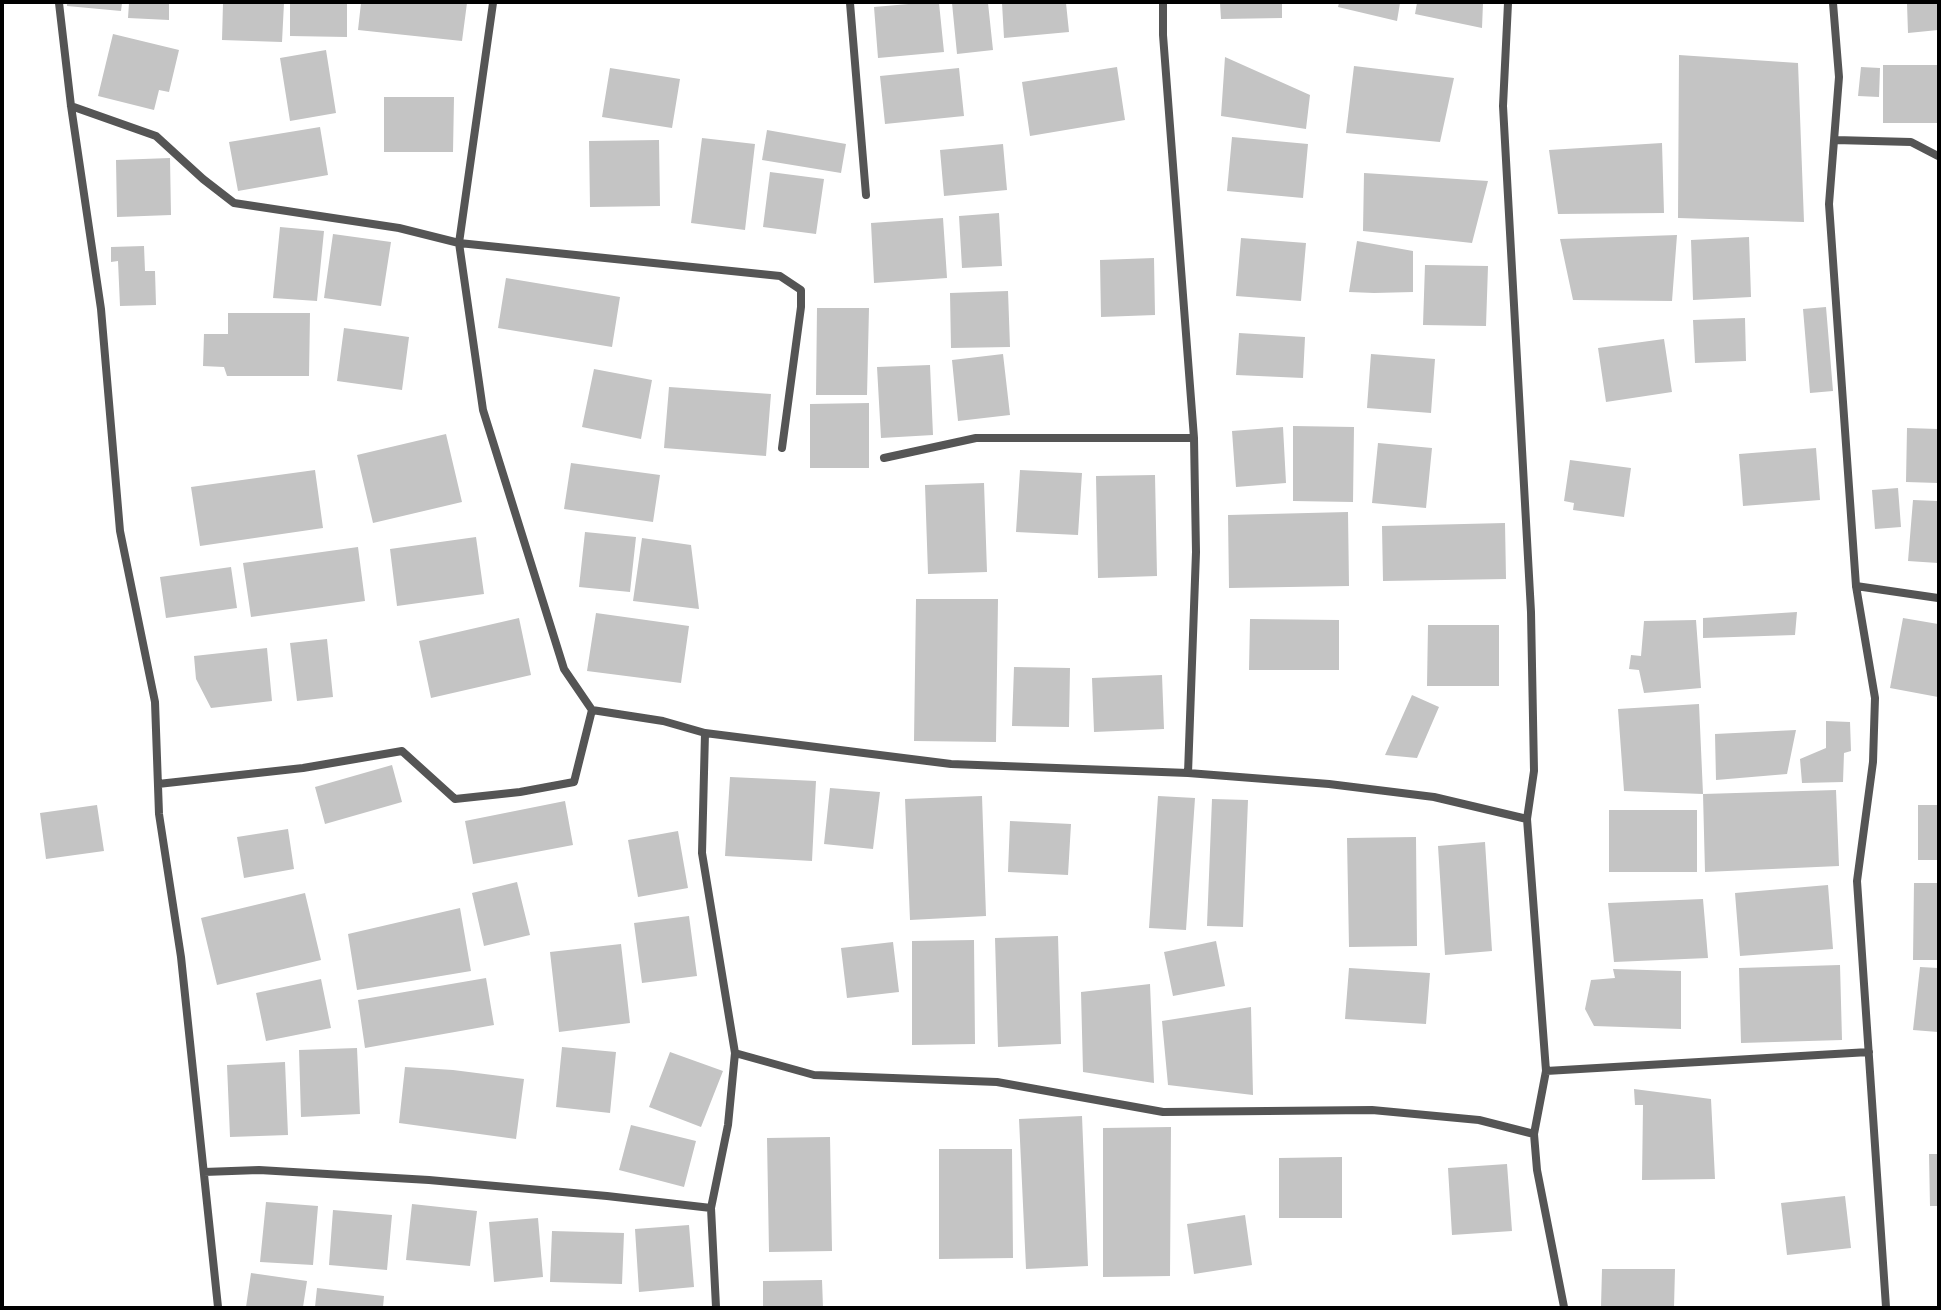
<!DOCTYPE html>
<html>
<head>
<meta charset="utf-8">
<style>
	body { margin:0 }
	#map { position:relative; width:1941px; height:1310px; overflow:hidden; background:#fff; font-family:Helvetica,sans-serif }
	canvas { display:block }
	.frame { position:absolute; inset:0; border:4px solid #000; pointer-events:none }
</style>
</head>
<body>
<div id="map">
<canvas width="1941" height="1310"></canvas>
<div class="frame"></div>
</div>
<script>
const ctx = document.querySelector('canvas').getContext('2d');
ctx.lineJoin = 'round';
function paint(path, color) { ctx.fillStyle = color; ctx.fill(path, 'evenodd'); }
const toPath = rows => new Path2D(rows.map(r => 'M' + r).join(''));
function strokePath(path, color, width, dash) { ctx.strokeStyle = color; ctx.lineWidth = width; ctx.lineCap = dash ? 'butt' : 'round'; ctx.setLineDash(dash || []); ctx.stroke(path); }
paint(toPath([
	[67,3,122,3,121,11,67,6],
	[129,3,169,3,169,20,128,18],
	[223,3,284,3,282,42,222,40],
	[290,3,347,3,347,37,290,36],
	[361,3,467,3,462,41,358,30],
	[920,3,939,3,944,52,878,58,874,7],
	[952,3,988,3,993,50,957,54],
	[1002,3,1066,3,1069,32,1004,38],
	[1220,3,1282,3,1282,18,1221,19],
	[1339,3,1400,3,1397,21,1338,7],
	[1417,3,1483,3,1482,28,1415,14],
	[1907,3,1938,3,1938,30,1908,33],
	[113,34,179,50,169,92,159,90,154,110,98,96],
	[326,50,336,113,290,121,280,58],
	[1679,55,1798,63,1804,222,1678,218],
	[1225,57,1310,95,1306,129,1221,116],
	[1883,65,1938,65,1938,123,1883,123],
	[1354,66,1454,78,1440,142,1346,133],
	[1117,67,1125,120,1030,136,1022,82],
	[1861,67,1880,68,1879,97,1858,96],
	[610,68,680,79,672,128,602,117],
	[959,68,964,116,885,124,880,76],
	[384,97,454,97,453,152,384,152],
	[320,127,328,175,238,191,229,142],
	[767,130,846,144,841,173,762,160],
	[1232,137,1308,144,1303,198,1227,191],
	[702,138,755,144,745,230,691,223],
	[659,140,660,206,590,207,589,141],
	[1662,143,1664,213,1558,214,1549,150],
	[1003,144,1007,190,944,196,940,150],
	[170,158,171,215,117,217,116,160],
	[770,172,824,179,816,234,763,227],
	[1364,173,1488,181,1472,243,1363,231],
	[999,213,1002,266,962,268,959,216],
	[943,218,947,278,874,283,871,223],
	[280,227,324,231,317,301,273,298],
	[333,234,391,242,381,306,324,298],
	[1677,235,1672,301,1573,300,1560,239],
	[1749,237,1751,297,1693,300,1691,240],
	[1241,238,1306,243,1301,301,1236,296],
	[1357,241,1413,251,1413,292,1374,293,1349,292],
	[144,246,145,271,155,271,156,305,120,306,118,261,111,262,111,247],
	[1154,258,1155,315,1101,317,1100,260],
	[1425,265,1488,266,1486,326,1423,325],
	[506,278,620,297,612,347,498,328],
	[1008,291,1010,347,951,348,950,293],
	[1826,307,1833,391,1810,393,1803,309],
	[817,308,869,308,867,395,816,395],
	[228,313,310,313,309,376,227,376,224,367,203,366,204,334,228,334],
	[1745,318,1746,361,1695,363,1693,320],
	[344,328,409,337,402,390,337,381],
	[1239,333,1305,337,1303,378,1236,375],
	[1664,339,1672,392,1606,402,1598,348],
	[1003,354,1010,415,958,421,952,360],
	[1371,354,1435,359,1431,413,1367,408],
	[930,365,933,435,881,438,877,367],
	[594,369,652,380,641,439,582,427],
	[669,387,771,394,766,456,664,448],
	[869,403,869,468,810,468,810,404],
	[1293,426,1354,427,1353,502,1293,501],
	[1283,427,1286,483,1236,487,1232,431],
	[1907,428,1938,429,1938,483,1906,482],
	[446,434,462,502,373,523,357,455],
	[1378,443,1432,448,1426,508,1372,503],
	[1816,448,1820,500,1743,506,1739,454],
	[1570,460,1631,468,1624,517,1573,510,1574,503,1564,501],
	[571,463,660,475,653,522,564,509],
	[315,470,323,528,200,546,191,487],
	[1020,470,1082,473,1078,535,1016,532],
	[1155,475,1157,576,1098,578,1096,476],
	[984,483,987,572,928,574,925,485],
	[1898,488,1901,527,1875,529,1872,490],
	[1913,500,1938,501,1938,563,1908,561],
	[1348,512,1349,586,1229,588,1228,515],
	[1505,523,1506,579,1383,581,1382,526],
	[585,532,636,537,630,592,579,587],
	[476,537,484,594,397,606,390,549],
	[642,538,691,545,699,609,633,601],
	[358,547,365,601,251,617,243,563],
	[231,567,237,608,166,618,160,577],
	[916,599,998,599,996,742,914,741],
	[1797,612,1795,635,1703,638,1703,618],
	[596,613,689,626,681,683,587,671],
	[519,618,531,675,431,698,419,641],
	[1903,618,1938,624,1938,697,1890,688],
	[1250,619,1339,620,1339,670,1249,670],
	[1696,620,1701,688,1644,693,1639,670,1629,669,1631,655,1641,656,1644,621],
	[1428,625,1499,625,1499,686,1427,686],
	[327,639,333,697,297,701,290,643],
	[267,648,272,701,211,708,196,679,194,656],
	[1014,667,1070,668,1069,727,1012,726],
	[1162,675,1164,729,1094,732,1092,678],
	[1412,695,1439,707,1417,758,1385,755],
	[1699,704,1703,794,1836,790,1839,866,1705,872,1703,794,1624,791,1618,709],
	[1826,721,1850,722,1851,751,1844,753,1843,782,1802,783,1800,759,1826,748],
	[1796,730,1787,774,1716,780,1715,734],
	[392,765,402,802,325,824,315,787],
	[730,777,816,781,812,861,725,856],
	[830,788,880,792,873,849,824,844],
	[982,796,986,916,910,920,905,799],
	[1158,796,1195,798,1186,930,1149,928],
	[1212,799,1248,800,1243,927,1207,926],
	[565,801,573,845,473,864,465,821],
	[97,805,104,851,46,859,40,813],
	[1918,805,1938,805,1938,860,1918,860],
	[1609,810,1697,810,1697,872,1609,872],
	[1010,821,1071,824,1068,875,1008,872],
	[288,829,294,869,244,878,237,837],
	[678,831,688,888,638,897,628,840],
	[1416,837,1417,946,1349,947,1347,838],
	[1485,842,1492,951,1445,955,1438,846],
	[517,882,530,935,484,946,472,893],
	[1914,883,1938,883,1938,960,1913,960],
	[1828,885,1833,949,1740,956,1735,893],
	[305,893,321,960,217,985,201,918],
	[1703,899,1708,958,1614,962,1608,903],
	[460,908,471,971,357,990,348,934],
	[689,916,697,976,642,983,634,923],
	[1058,936,1061,1044,998,1047,995,938],
	[974,940,975,1044,912,1045,912,941],
	[1216,941,1225,986,1173,996,1164,952],
	[893,942,899,992,847,998,841,948],
	[621,944,630,1023,559,1032,550,952],
	[1840,965,1842,1040,1741,1043,1739,968],
	[1920,967,1938,968,1938,1032,1913,1030],
	[1349,968,1430,973,1426,1024,1345,1019],
	[1613,969,1681,971,1681,1029,1594,1026,1585,1009,1591,980,1615,978],
	[486,978,494,1025,365,1048,358,1000],
	[321,979,331,1028,266,1041,256,993],
	[1150,984,1154,1083,1083,1072,1081,992],
	[1251,1007,1253,1095,1168,1085,1162,1021],
	[562,1047,616,1052,610,1113,556,1107],
	[357,1048,360,1114,301,1117,299,1050],
	[670,1052,723,1071,701,1127,649,1107],
	[285,1062,288,1135,230,1137,227,1065],
	[405,1067,453,1070,524,1079,516,1139,399,1123],
	[1634,1089,1711,1099,1715,1179,1642,1180,1643,1105,1635,1105],
	[1082,1116,1088,1266,1026,1269,1019,1119],
	[631,1125,696,1141,684,1187,619,1170],
	[1171,1127,1170,1276,1103,1277,1103,1128],
	[830,1137,832,1251,769,1252,767,1138],
	[939,1149,1012,1149,1013,1258,939,1259],
	[1929,1154,1938,1154,1938,1206,1930,1206],
	[1342,1157,1342,1218,1279,1218,1279,1158],
	[1507,1164,1512,1231,1452,1235,1448,1168],
	[1845,1196,1851,1248,1787,1255,1781,1203],
	[266,1202,318,1206,313,1265,260,1262],
	[412,1204,477,1211,470,1266,406,1260],
	[333,1210,392,1215,387,1270,329,1265],
	[1245,1215,1252,1265,1194,1274,1187,1224],
	[538,1218,543,1277,494,1282,489,1222],
	[689,1225,694,1287,639,1292,635,1229],
	[552,1231,624,1233,622,1284,550,1282],
	[1602,1269,1675,1269,1674,1307,1601,1307],
	[251,1273,307,1281,303,1307,246,1307],
	[822,1280,823,1307,763,1307,763,1281],
	[317,1288,384,1296,383,1307,315,1307]
]), '#c4c4c4');
strokePath(toPath([
	[59,3,71,106,101,309,120,531,155,702,159,814,181,957,218,1307],
	[493,3,459,243,483,410,564,669,592,710,663,721,705,733,951,764,1188,773,1329,784,1434,797,1527,819],
	[850,3,866,195],
	[1163,3,1163,35,1194,438,1196,552,1188,773],
	[1508,3,1503,106,1531,612,1534,771,1527,819,1546,1071,1534,1134,1537,1170,1564,1307],
	[1833,3,1839,77,1829,204,1856,586,1875,698,1873,762,1857,881,1886,1307],
	[71,106,156,136,203,179,234,203,399,228,459,243,780,276,801,290,801,307,782,448],
	[1835,140,1911,142,1938,156],
	[884,458,976,438,1194,438],
	[1856,586,1938,598],
	[705,733,702,853,735,1053,728,1125,711,1208,716,1307],
	[158,784,303,768,402,751,455,799,520,792,574,782,592,710],
	[735,1053,814,1075,997,1082,1163,1112,1372,1110,1479,1120,1534,1134],
	[1546,1071,1869,1052],
	[204,1172,259,1170,429,1180,607,1196,711,1208]
]), '#555', 8);
</script>
</body>
</html>
